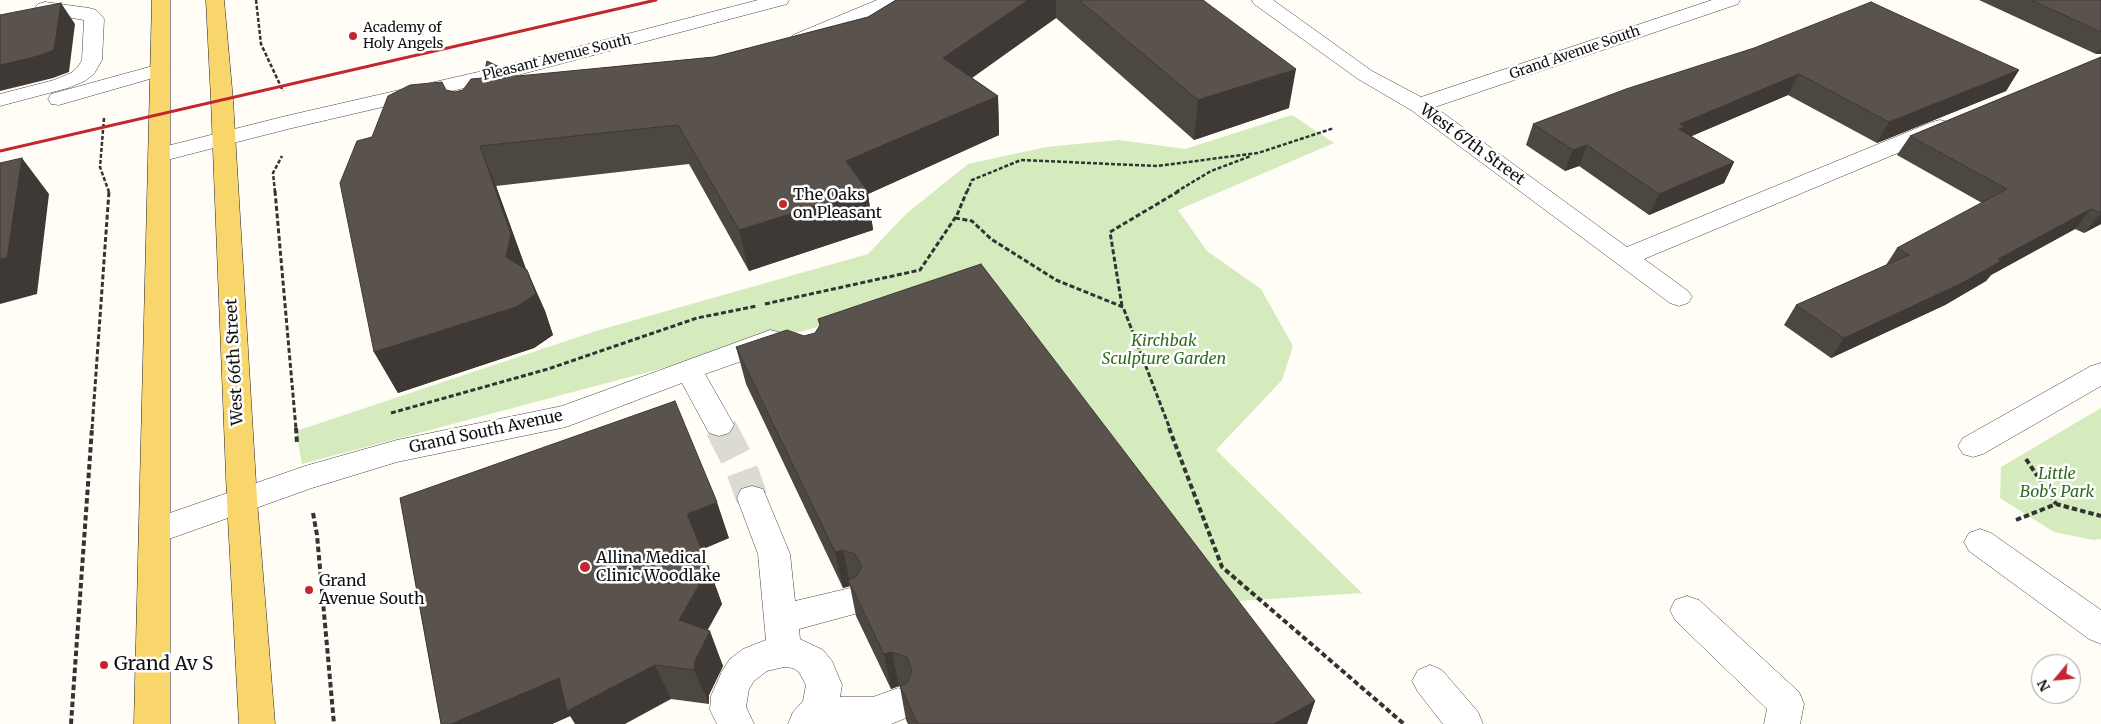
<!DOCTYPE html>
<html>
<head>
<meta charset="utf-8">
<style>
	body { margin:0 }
	#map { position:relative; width:2101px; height:724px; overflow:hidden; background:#fffdf5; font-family:Merriweather,serif }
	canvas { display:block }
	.north { position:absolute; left:2031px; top:654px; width:50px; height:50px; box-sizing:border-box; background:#fff; border:1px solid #a0a0a0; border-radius:50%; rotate:242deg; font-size:14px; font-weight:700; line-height:20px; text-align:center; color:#111 }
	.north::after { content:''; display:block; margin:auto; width:18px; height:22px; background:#c4262e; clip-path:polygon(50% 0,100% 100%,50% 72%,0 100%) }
</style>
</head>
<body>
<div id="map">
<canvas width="2101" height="724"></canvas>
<div class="north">N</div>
</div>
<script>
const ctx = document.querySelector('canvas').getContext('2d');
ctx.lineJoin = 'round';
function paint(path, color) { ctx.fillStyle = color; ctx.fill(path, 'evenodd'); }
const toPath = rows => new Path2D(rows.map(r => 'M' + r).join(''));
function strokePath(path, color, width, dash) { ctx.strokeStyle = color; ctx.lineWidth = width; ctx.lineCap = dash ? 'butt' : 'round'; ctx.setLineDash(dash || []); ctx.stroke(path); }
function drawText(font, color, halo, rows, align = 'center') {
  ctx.font = font + ' Merriweather,serif'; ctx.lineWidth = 5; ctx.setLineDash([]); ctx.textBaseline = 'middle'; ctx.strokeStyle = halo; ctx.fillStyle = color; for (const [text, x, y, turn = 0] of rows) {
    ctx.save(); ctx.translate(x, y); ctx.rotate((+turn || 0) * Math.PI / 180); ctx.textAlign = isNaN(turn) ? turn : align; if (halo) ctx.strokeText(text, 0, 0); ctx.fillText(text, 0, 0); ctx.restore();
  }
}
paint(toPath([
	[1292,115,1334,143,1178,210,1207,251,1261,289,1293,346,1282,380,1216,450,1362,593,1224,602,829,324,302,464,296,431,596,331,868,254,906,214,968,164,1046,147,1119,140,1185,149],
	[2101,408,2101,539,2093,540,2054,532,2000,498,2001,467]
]), '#d5ebbd');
strokePath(toPath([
	[719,425,721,429]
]), '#dbdad3', 26, [26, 13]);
strokePath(toPath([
	[721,428,740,465,752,498]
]), '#dbdad3', 32, [32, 16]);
const minor = toPath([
	[758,0,789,0,787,4,503,79,288,129,159,162,151,160,148,155,151,150,286,116,500,67,758,0],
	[877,0,902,0,900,4,854,25,807,43,800,45,793,43,790,39,793,35,877,0],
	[1252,0,1273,0,1372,71,1421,97,1712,0,1740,0,1738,4,1435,107,1627,247,1932,122,1940,120,1948,122,1951,127,1948,132,1644,259,1688,291,1692,297,1688,303,1679,306,1670,303,1411,110,1358,79,1254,4,1252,0],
	[45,2,89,8,96,10,101,15,104,19,102,60,94,74,85,81,68,88,0,106,0,94,54,80,71,73,78,67,82,60,84,20,38,12,35,8,38,4,45,2],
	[160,64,167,66,170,70,167,74,59,105,51,104,48,99,51,94,160,64],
	[770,330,782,333,785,340,782,347,705,374,734,425,729,433,719,436,709,433,682,383,566,427,397,462,312,488,155,544,144,540,139,531,144,522,305,466,397,440,562,406,770,330],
	[2101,363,2101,386,1983,454,1973,457,1963,454,1958,446,1963,438,2091,366,2101,363],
	[752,486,763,489,790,554,795,601,850,588,862,592,867,602,862,612,799,629,800,639,823,650,832,661,842,685,840,697,873,697,898,688,911,692,916,704,911,716,891,724,788,724,793,712,803,701,806,685,799,672,793,668,784,667,767,671,754,681,749,689,746,707,754,724,717,724,710,710,711,696,722,671,730,659,743,649,766,640,758,554,737,498,741,489,752,486],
	[1980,529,1991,533,2101,610,2101,644,2089,639,1969,551,1964,542,1969,533,1980,529],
	[1687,596,1699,600,1799,692,1804,704,1800,724,1764,724,1767,709,1675,620,1670,610,1675,600,1687,596],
	[1430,665,1442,670,1478,712,1483,724,1443,724,1418,692,1412,681,1418,670,1430,665]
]);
const major = toPath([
	[152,0,170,0,170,724,134,724,152,0],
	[206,0,224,0,233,100,257,500,275,724,239,724,227,500,211,100,206,0]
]);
strokePath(minor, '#444', 1);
strokePath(major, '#222', 1);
strokePath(toPath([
	[256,0,261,44,283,91],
	[104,118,100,167,109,192],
	[275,192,273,173,282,156],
	[967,192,972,180,1021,160,1157,166,1258,153,1334,128],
	[1176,192,1211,171,1251,156]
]), '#333', 2.5, [4, 2]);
strokePath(toPath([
	[275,191,296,429],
	[955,218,972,221,991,239,1056,280,1123,307,1170,429],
	[765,304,920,270,957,215,967,191],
	[1122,306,1110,232,1179,191],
	[391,413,548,369,697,318,757,306],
	[92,429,109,191]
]), '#333', 3, [5, 2.5]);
strokePath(toPath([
	[296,428,297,444],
	[1169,428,1222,567,1404,724],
	[2026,459,2056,504],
	[313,513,317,535,334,724],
	[2016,520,2056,504,2101,516],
	[71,724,92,428]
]), '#333', 4, [5.5, 3]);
paint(minor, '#fff');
paint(major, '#f9d66b');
strokePath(toPath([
	[0,151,656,0]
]), '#c4262e', 3);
paint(toPath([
	[896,0,1203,0,1289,108,1194,140,1056,18,972,78,998,96,999,135,868,194,873,230,749,271,689,164,496,186,526,269,545,311,553,335,534,348,398,393,374,352,372,137,446,90,455,92,518,76,714,57,868,17],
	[1979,0,2101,0,2101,54,2096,54],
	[1754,48,2019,70,2006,91,1877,143,1788,95,1691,136,1734,162,1724,183,1649,215,1579,166,1565,171,1526,145,1533,124],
	[2101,57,2101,224,2084,233,2075,229,1991,275,1986,281,1945,305,1831,358,1784,325,1796,305,1886,265,1897,248,1982,203,1897,155,1910,136],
	[818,319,1315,701,1307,724,908,724,906,720,900,687,899,686,891,689,856,616,850,586,843,588,746,384,736,347,804,336,815,333,820,326],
	[400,498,729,538,702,549,722,604,707,630,723,666,709,695,709,704,671,699,570,716,552,724,441,724]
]), '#4d4742');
paint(toPath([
	[1028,0,1056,0,1056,18,946,96,943,58],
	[61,3,75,24,69,72,53,78,0,91,0,65],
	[2101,48,2101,54,2096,54],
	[1296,69,1289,108,1194,140,1198,100],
	[2019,70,2006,91,1877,143,1889,122],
	[1799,74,1788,95,1678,142,1680,124],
	[998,96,999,135,868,194,873,230,749,271,739,230,846,161],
	[1587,145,1579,166,1565,171,1573,150],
	[480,146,496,186,528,275,506,257],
	[22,158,49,194,37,294,0,304,0,259],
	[1734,162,1724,183,1649,215,1659,194],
	[2091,209,2075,229,1991,275,1986,281,1945,305,1831,358,1844,338,1998,259],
	[2101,213,2101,224,2084,233],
	[527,270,545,311,553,335,534,348,398,393,374,352],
	[717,502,729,538,701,550,687,514],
	[843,550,850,583,848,580,850,586,843,588,835,552],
	[709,568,722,604,694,655,679,620],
	[710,631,723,666,709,695,709,704,694,670,695,661],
	[892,652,899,686,891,689,884,654],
	[655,665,671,699,625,724,575,724,570,716,552,724,451,724,559,678],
	[1315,701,1307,724,1274,724]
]), '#3f3936');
const building = toPath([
	[896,0,1028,0,943,58,998,96,846,161,867,190,739,230,678,125,480,146,511,234,506,257,527,270,536,294,516,307,374,352,340,183,357,141,372,137,388,96,410,85,442,82,446,90,455,92,463,90,471,79,483,78,487,61,518,76,714,57,868,17,896,0],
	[1079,0,1203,0,1296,69,1198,100,1079,0],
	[2031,0,2101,0,2101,32,2031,0],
	[1871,2,2019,70,1889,122,1799,74,1680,124,1685,127,1679,129,1734,162,1659,194,1587,145,1573,150,1533,124,1626,89,1754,48,1871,2],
	[61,3,54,50,38,56,0,65,0,15,61,3],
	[2101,57,2101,213,2091,209,1998,259,2001,261,1960,284,1844,338,1796,305,1909,255,1897,248,2007,189,1910,136,2101,57],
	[22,158,7,258,0,259,0,163,22,158],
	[981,264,1315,701,1274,724,918,724,900,686,907,683,912,671,907,657,892,652,884,654,848,580,856,577,862,566,855,554,843,550,835,552,736,347,787,330,804,336,815,333,820,325,818,319,981,264],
	[675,401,717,502,687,514,709,568,679,620,710,631,695,661,694,670,655,665,567,711,559,678,451,724,441,724,400,498,675,401]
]);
paint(building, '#5a524d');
strokePath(building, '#3f3936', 1);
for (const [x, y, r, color] of [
	[353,36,5,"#c4262e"],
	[783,204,5,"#c4262e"],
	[585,567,6,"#c4262e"],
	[309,590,5,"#c4262e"],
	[104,665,5,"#c4262e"]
]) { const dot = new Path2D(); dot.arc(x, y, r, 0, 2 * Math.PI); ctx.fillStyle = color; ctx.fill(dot); strokePath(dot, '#fff', 2); }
drawText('14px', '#111', '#fff', [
	["Academy of",363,28],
	["Holy Angels",363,44]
], 'left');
drawText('14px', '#111', '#fff', [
	["Grand Avenue South",1575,53,-19],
	["Pleasant Avenue South",557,58,-14]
]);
drawText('16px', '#111', '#fff', [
	["West 67th Street",1472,145,36],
	["West 66th Street",235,362,-93],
	["Grand South Avenue",486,432,-12]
]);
drawText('16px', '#111', '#fff', [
	["The Oaks",793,195],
	["on Pleasant",793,213],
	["Allina Medical",596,558],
	["Clinic Woodlake",596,576],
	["Grand",319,581],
	["Avenue South",319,599]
], 'left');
drawText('italic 16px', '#2f6b1f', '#fff', [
	["Kirchbak",1164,341],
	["Sculpture Garden",1164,359],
	["Little",2057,474],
	["Bob's Park",2057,492]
]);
drawText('19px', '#111', '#fff', [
	["Grand Av S",114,665]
], 'left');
</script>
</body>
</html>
